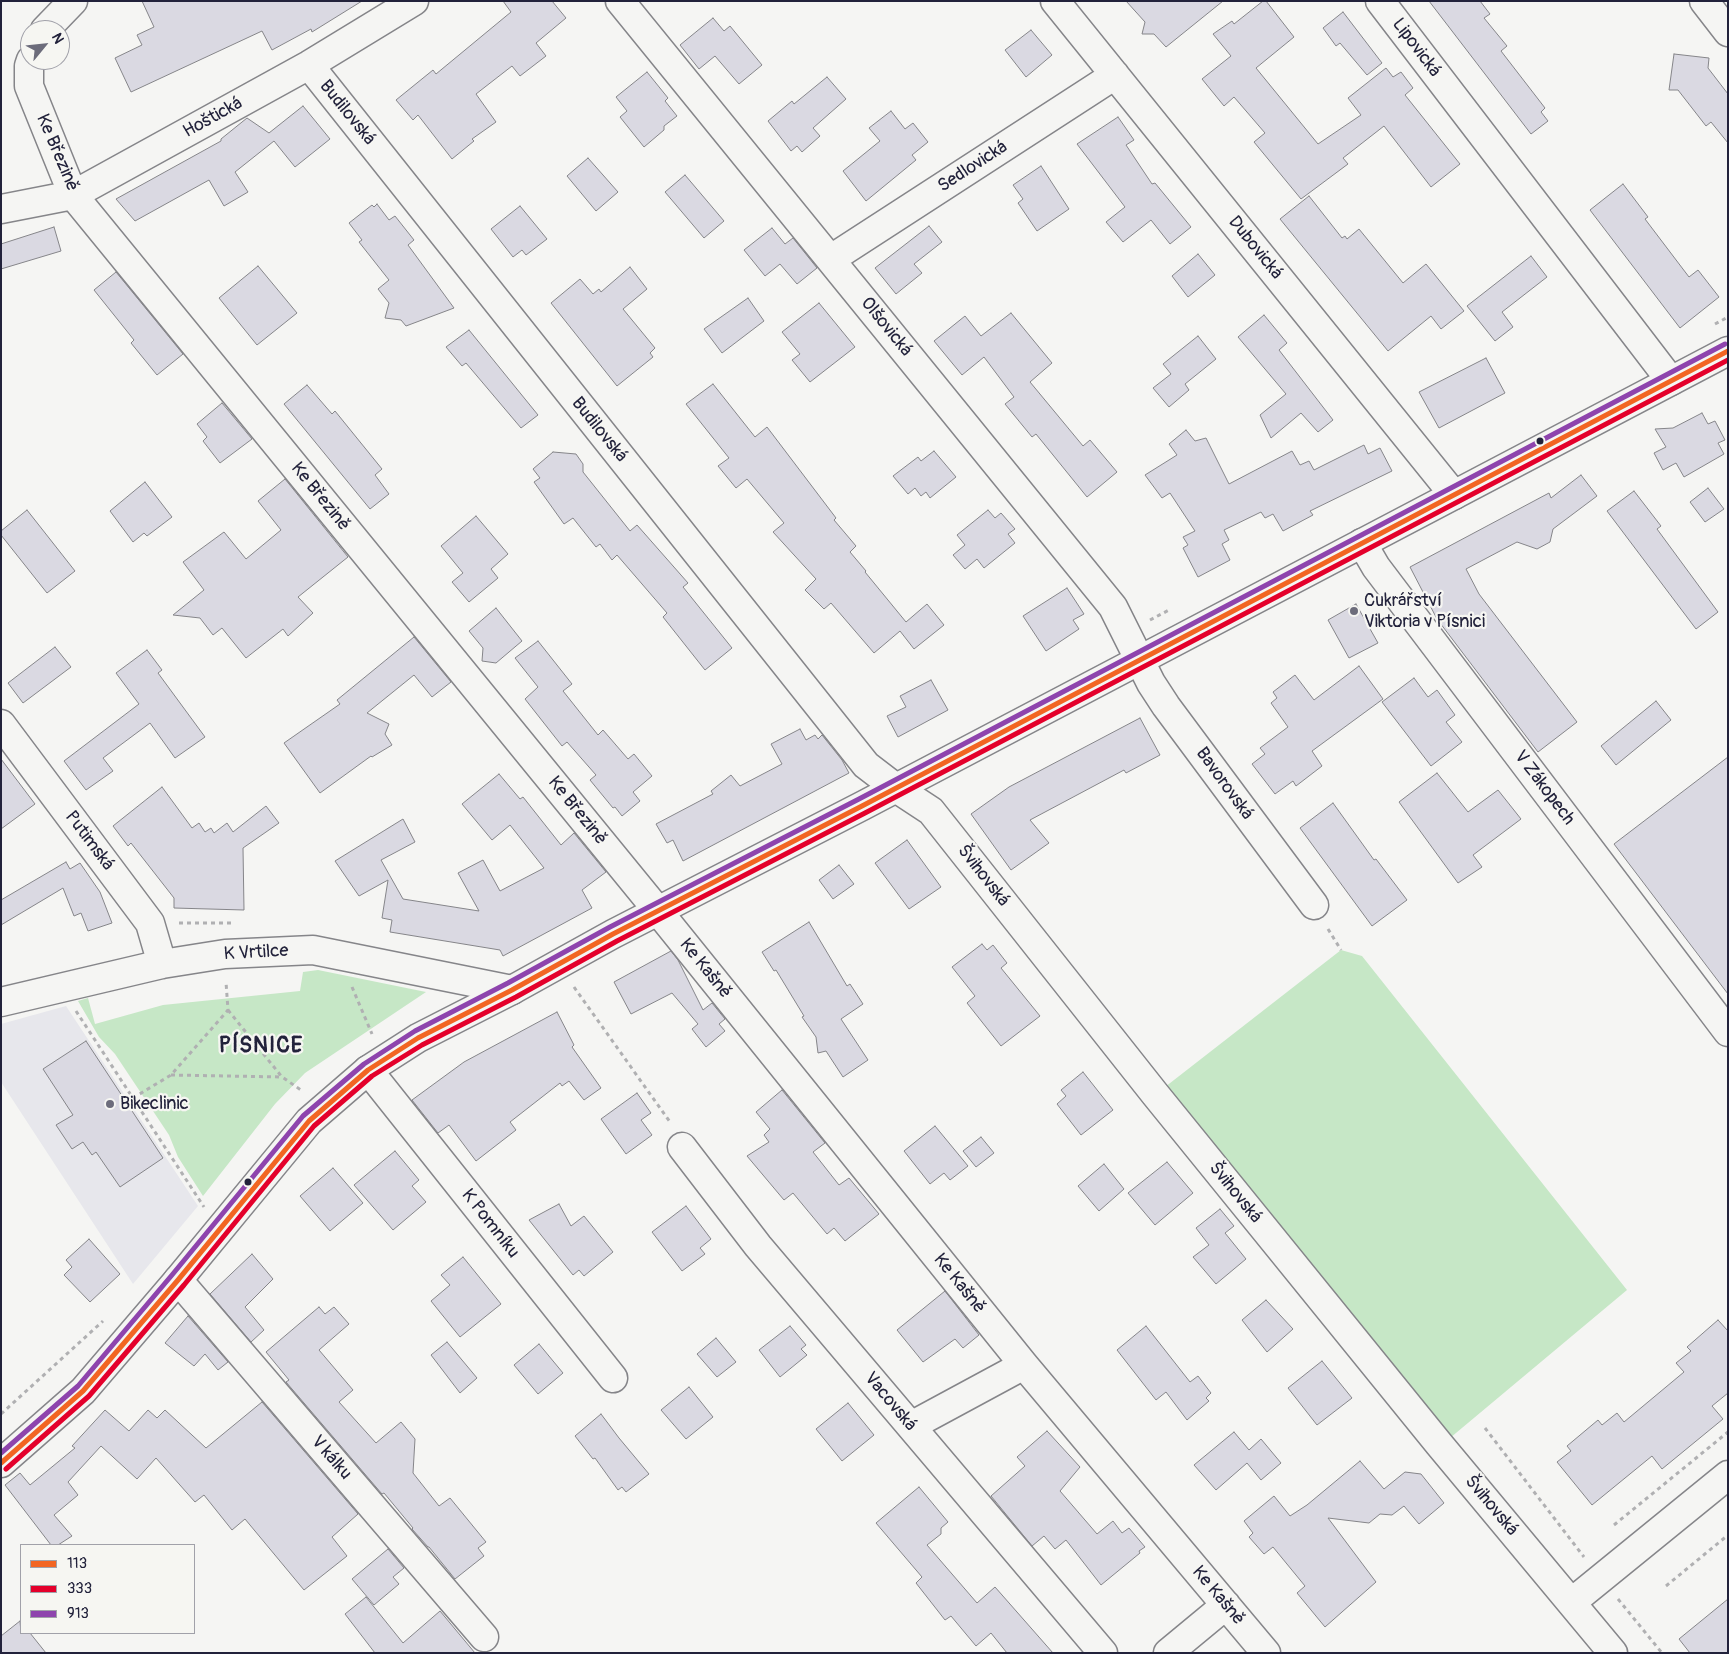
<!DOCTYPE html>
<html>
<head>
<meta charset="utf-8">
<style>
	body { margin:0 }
	#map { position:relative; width:1729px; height:1654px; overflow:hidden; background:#f5f5f3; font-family:Pangolin,sans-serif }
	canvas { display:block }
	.frame { position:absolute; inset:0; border:2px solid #22223b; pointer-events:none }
	.legend { position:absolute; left:20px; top:1544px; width:175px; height:90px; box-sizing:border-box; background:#f6f6f2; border:1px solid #a1a1a9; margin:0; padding:6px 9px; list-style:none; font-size:15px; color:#22223b }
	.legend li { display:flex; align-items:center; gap:10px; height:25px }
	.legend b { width:25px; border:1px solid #a1a1a9 }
	.north { position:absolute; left:20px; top:20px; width:50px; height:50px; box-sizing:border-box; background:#f6f6f2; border:1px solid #a1a1a9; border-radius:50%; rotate:62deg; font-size:14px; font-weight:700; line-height:20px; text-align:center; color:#22223b }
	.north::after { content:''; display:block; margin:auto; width:18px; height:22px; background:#6c6c7b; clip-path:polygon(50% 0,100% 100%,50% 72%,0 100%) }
</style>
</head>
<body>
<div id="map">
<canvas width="1729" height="1654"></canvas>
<div class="frame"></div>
<ul class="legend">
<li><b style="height:6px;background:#f26522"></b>113</li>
<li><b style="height:6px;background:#e4002b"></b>333</li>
<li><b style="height:6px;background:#8e44ad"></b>913</li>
</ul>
<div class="north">N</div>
</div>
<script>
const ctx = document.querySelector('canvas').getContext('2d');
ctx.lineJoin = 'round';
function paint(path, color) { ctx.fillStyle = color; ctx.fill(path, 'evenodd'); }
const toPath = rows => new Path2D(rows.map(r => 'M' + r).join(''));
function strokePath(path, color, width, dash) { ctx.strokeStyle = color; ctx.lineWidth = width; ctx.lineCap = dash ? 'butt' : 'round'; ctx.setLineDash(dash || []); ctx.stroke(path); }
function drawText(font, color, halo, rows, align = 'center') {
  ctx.font = font + ' Pangolin,sans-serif'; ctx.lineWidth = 4.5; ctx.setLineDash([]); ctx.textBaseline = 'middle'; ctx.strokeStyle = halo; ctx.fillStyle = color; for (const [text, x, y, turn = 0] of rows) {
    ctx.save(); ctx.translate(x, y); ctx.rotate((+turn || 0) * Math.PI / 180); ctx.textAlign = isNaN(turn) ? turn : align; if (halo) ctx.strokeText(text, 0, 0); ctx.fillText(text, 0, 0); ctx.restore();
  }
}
paint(toPath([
	[66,1006,198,1206,133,1284,1,1082,1,1024]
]), '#e7e7ec');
paint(toPath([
	[1341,950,1362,956,1627,1290,1450,1438,1165,1087],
	[318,970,426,992,305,1073,275,1104,203,1196,178,1157,169,1135,115,1054,99,1037,78,1001,88,998,95,1024,163,1005,300,991,303,972]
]), '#c6e7c6');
const building = toPath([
	[142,1,362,1,312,32,311,29,272,50,262,31,131,92,115,58,142,45,137,35,154,27,142,1],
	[503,1,552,1,566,18,536,43,546,56,520,76,512,66,476,94,496,122,472,139,474,141,452,159,418,115,413,120,396,100,433,70,436,74,511,12,503,1],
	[1126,1,1223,1,1166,47,1154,34,1142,34,1145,22,1126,1],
	[1263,1,1266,1,1294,37,1256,68,1318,144,1361,115,1348,98,1386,68,1393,77,1401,72,1413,88,1405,95,1460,164,1431,187,1384,126,1343,158,1348,164,1301,199,1254,142,1265,133,1234,97,1224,106,1202,79,1231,56,1213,34,1232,21,1234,24,1263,1],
	[1429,1,1480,1,1490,14,1484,18,1507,46,1501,51,1545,108,1541,112,1548,121,1531,134,1429,1],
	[1343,12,1382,63,1367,75,1340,43,1336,46,1323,28,1343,12],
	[713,18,724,31,730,26,762,65,739,84,715,56,699,69,680,45,713,18],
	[1031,30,1052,55,1026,77,1005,50,1031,30],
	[1674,54,1709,58,1708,68,1728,94,1728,143,1711,122,1706,126,1678,90,1669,90,1674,54],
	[647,72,668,98,665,101,677,116,664,126,664,130,644,147,620,117,627,111,616,97,647,72],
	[827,77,846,99,813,128,820,136,802,152,797,146,791,151,768,121,792,101,794,104,827,77],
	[303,106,330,139,295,167,274,141,235,172,248,192,224,206,209,180,135,221,116,199,221,141,221,139,247,118,269,133,303,106],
	[891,111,905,129,913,123,928,142,912,155,916,160,866,201,843,171,880,141,869,128,891,111],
	[1118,117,1134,140,1126,145,1152,184,1155,183,1191,227,1170,244,1151,220,1123,242,1106,222,1125,207,1077,144,1118,117],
	[588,158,618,192,596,211,567,176,588,158],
	[1041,166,1069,209,1037,231,1018,203,1023,199,1013,185,1041,166],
	[685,175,724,221,704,238,665,192,685,175],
	[1623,184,1648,217,1645,219,1689,277,1698,270,1719,297,1680,328,1590,210,1623,184],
	[1309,196,1342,238,1345,236,1347,239,1359,229,1403,283,1426,264,1464,311,1441,329,1431,316,1388,351,1280,219,1309,196],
	[377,204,389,220,395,216,414,240,408,245,454,308,406,326,401,320,385,318,389,303,378,289,389,280,359,242,362,240,349,223,372,205,374,207,377,204],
	[520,206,547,239,526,255,522,250,513,257,491,229,520,206],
	[929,226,942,242,914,264,922,273,896,294,875,268,929,226],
	[54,227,61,251,1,269,1,244,54,227],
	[772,228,785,244,793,238,817,268,797,284,780,264,765,276,744,250,772,228],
	[1198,254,1215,275,1188,297,1172,276,1198,254],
	[1531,256,1547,277,1502,312,1513,327,1495,341,1467,306,1531,256],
	[258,266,297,313,257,345,219,298,258,266],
	[630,267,647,289,623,309,655,348,650,353,653,357,617,386,551,303,580,279,593,294,599,289,601,292,630,267],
	[116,272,183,354,157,375,131,343,134,340,94,290,116,272],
	[748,298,764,321,722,353,704,329,748,298],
	[819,303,855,347,810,382,792,360,800,354,782,332,819,303],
	[1011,313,1052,363,1030,382,1083,446,1090,440,1117,472,1087,497,1036,434,1032,437,1005,404,1014,397,984,357,962,375,934,341,965,316,981,336,1011,313],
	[1264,315,1287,343,1279,350,1333,420,1318,432,1301,413,1271,438,1260,415,1286,394,1238,337,1264,315],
	[469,330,538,415,521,428,466,363,462,366,446,347,469,330],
	[1198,336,1216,359,1185,384,1189,390,1169,407,1153,388,1171,374,1163,364,1198,336],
	[1486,358,1505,393,1439,428,1419,392,1486,358],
	[713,384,755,437,767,427,836,518,834,520,856,546,850,552,866,571,865,572,906,622,927,604,944,625,914,649,900,631,874,653,831,603,824,609,805,590,816,579,773,532,784,523,747,479,736,488,718,466,729,458,686,404,713,384],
	[307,385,332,414,335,411,382,469,375,475,389,494,370,509,284,404,307,385],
	[222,403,252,439,220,463,203,441,207,437,197,424,222,403],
	[1702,413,1708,424,1715,421,1725,440,1718,443,1724,454,1684,477,1676,463,1663,470,1654,453,1666,447,1655,429,1673,428,1702,413],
	[1186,430,1195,441,1206,438,1229,484,1292,451,1300,465,1309,461,1314,470,1364,445,1368,454,1380,448,1392,471,1310,511,1313,515,1283,531,1273,514,1265,518,1261,512,1224,530,1229,540,1222,544,1230,560,1198,577,1183,548,1188,545,1183,537,1195,531,1170,493,1162,498,1145,475,1177,455,1169,444,1186,430],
	[934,451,956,477,930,498,926,492,921,496,915,488,908,494,893,476,918,457,921,461,934,451],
	[553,452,576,454,583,464,583,472,630,531,637,525,688,583,683,587,732,648,705,670,663,617,667,613,617,555,612,560,600,544,596,547,573,518,564,524,534,482,540,478,533,469,553,452],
	[1581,475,1597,496,1553,529,1550,542,1537,549,1517,542,1466,569,1479,594,1577,722,1538,752,1437,619,1410,567,1549,493,1551,498,1581,475],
	[285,479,348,557,298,597,313,613,288,636,283,629,246,658,222,628,213,635,200,618,173,615,204,590,183,562,224,532,246,559,281,530,258,501,285,479],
	[145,482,172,517,147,536,144,533,133,542,110,511,145,482],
	[1708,488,1724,509,1705,522,1690,502,1708,488],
	[1634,491,1661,526,1657,529,1718,612,1696,629,1607,511,1634,491],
	[27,510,75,571,47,593,1,535,1,531,27,510],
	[988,510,995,518,1001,513,1015,529,1008,534,1015,543,984,568,977,559,965,569,953,555,965,545,957,535,988,510],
	[476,516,508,554,491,569,498,578,469,602,452,582,463,573,441,546,476,516],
	[1067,588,1084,614,1073,620,1079,629,1046,651,1023,616,1067,588],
	[1356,604,1378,643,1349,658,1328,620,1356,604],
	[496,608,522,641,496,663,482,661,483,648,469,631,496,608],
	[414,637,451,682,432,697,414,675,367,713,389,724,385,734,392,745,372,757,371,756,320,793,284,743,340,704,337,700,414,637],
	[538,641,572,684,563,691,598,735,603,730,628,759,634,754,652,776,633,792,640,801,622,816,615,807,613,808,590,780,596,775,567,742,562,746,525,699,538,687,515,658,538,641],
	[55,647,71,667,23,703,8,683,55,647],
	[147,650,162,670,158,673,205,737,175,758,150,723,103,758,113,771,86,790,64,761,139,704,116,673,147,650],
	[1359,666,1383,699,1312,751,1322,766,1296,786,1293,781,1275,794,1252,764,1265,754,1260,748,1288,727,1271,703,1277,698,1273,692,1295,675,1314,700,1359,666],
	[1414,678,1428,697,1437,690,1455,715,1446,722,1462,742,1431,766,1382,702,1414,678],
	[931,680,948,710,898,737,887,716,906,707,900,696,931,680],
	[1656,701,1671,720,1616,765,1601,746,1656,701],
	[1140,718,1160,755,1126,773,1124,770,1030,820,1049,843,1011,870,971,814,1009,787,1140,718],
	[800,729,806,740,815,735,818,739,822,735,842,760,849,773,683,861,673,840,667,843,656,824,713,794,711,791,731,775,740,786,782,764,771,744,800,729],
	[1728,757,1728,994,1614,844,1728,757],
	[1,759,35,804,1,829,1,759],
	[1437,773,1468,812,1498,790,1521,819,1473,855,1482,867,1458,883,1399,802,1437,773],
	[499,774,520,799,523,797,561,845,574,833,606,872,582,890,592,908,503,956,500,950,390,932,392,920,382,918,388,880,359,896,335,861,403,819,415,842,381,860,403,899,479,911,458,873,483,860,500,891,544,868,510,825,492,840,462,804,499,774],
	[162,787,192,828,199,823,205,832,211,828,214,833,227,823,233,832,266,806,279,823,243,848,244,910,174,908,174,898,131,843,128,846,113,826,162,787],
	[1333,803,1374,860,1376,859,1407,900,1372,926,1300,828,1333,803],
	[907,840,941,887,909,909,875,863,907,840],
	[66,862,70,869,80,863,100,892,112,923,88,931,81,913,74,916,63,888,1,925,1,900,66,862],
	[839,865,854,884,833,899,819,880,839,865],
	[809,922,847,986,850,984,863,1004,841,1019,868,1060,843,1077,826,1051,818,1053,816,1037,802,1017,804,1016,776,970,774,971,762,952,809,922],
	[982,944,987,950,993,945,1007,963,1001,968,1040,1016,1001,1046,967,1003,975,996,952,967,982,944],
	[671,951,678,960,703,1010,712,1003,725,1019,719,1024,725,1031,706,1047,692,1029,698,1024,672,993,631,1014,614,982,671,951],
	[557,1012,574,1045,572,1047,601,1088,584,1100,569,1081,562,1086,560,1083,510,1122,516,1130,476,1161,449,1125,438,1133,412,1100,464,1062,557,1012],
	[86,1041,163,1158,120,1187,96,1152,92,1155,83,1142,72,1149,56,1125,73,1115,43,1069,86,1041],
	[1083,1072,1113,1110,1081,1135,1057,1104,1066,1096,1061,1090,1083,1072],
	[782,1090,825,1143,813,1152,839,1185,849,1178,879,1214,845,1241,834,1228,827,1234,793,1193,784,1200,747,1156,769,1142,764,1135,770,1129,756,1112,782,1090],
	[637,1093,651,1113,641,1120,652,1135,626,1154,601,1119,637,1093],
	[935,1126,968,1166,950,1180,944,1173,930,1184,904,1151,935,1126],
	[981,1137,994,1153,976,1167,963,1151,981,1137],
	[395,1151,419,1180,412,1186,426,1202,393,1230,354,1185,395,1151],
	[1167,1162,1193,1193,1155,1225,1128,1193,1167,1162],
	[1104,1164,1124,1189,1099,1211,1078,1186,1104,1164],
	[333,1168,363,1203,330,1231,300,1196,333,1168],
	[559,1204,571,1226,584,1216,613,1252,584,1276,579,1270,573,1275,529,1220,559,1204],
	[686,1206,711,1239,700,1248,705,1254,682,1271,652,1232,686,1206],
	[1220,1209,1234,1226,1225,1233,1246,1259,1216,1284,1193,1257,1209,1245,1196,1228,1220,1209],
	[89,1239,120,1274,90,1302,64,1275,72,1267,66,1260,89,1239],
	[252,1254,273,1279,245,1307,264,1330,251,1342,210,1294,252,1254],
	[463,1257,501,1304,460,1337,431,1301,450,1285,441,1275,463,1257],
	[945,1291,979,1335,963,1348,955,1339,923,1362,897,1330,945,1291],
	[1266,1300,1293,1329,1267,1352,1242,1320,1266,1300],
	[319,1307,325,1314,334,1307,349,1324,319,1350,353,1390,339,1402,376,1443,401,1422,415,1439,413,1473,439,1506,450,1498,486,1542,478,1548,484,1556,455,1579,429,1547,428,1547,412,1529,413,1528,384,1493,382,1494,286,1382,289,1380,266,1352,319,1307],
	[188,1316,228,1362,218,1370,205,1354,194,1366,165,1343,188,1316],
	[1718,1320,1728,1331,1728,1393,1712,1406,1723,1419,1662,1469,1652,1456,1592,1505,1557,1462,1571,1451,1567,1446,1598,1420,1602,1425,1617,1413,1624,1422,1684,1372,1676,1363,1691,1351,1687,1347,1718,1320],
	[790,1326,806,1345,801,1349,807,1355,780,1377,759,1350,790,1326],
	[1146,1326,1190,1382,1198,1376,1211,1393,1206,1398,1209,1401,1187,1420,1166,1392,1156,1400,1117,1350,1146,1326],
	[716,1338,736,1362,717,1377,697,1354,716,1338],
	[447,1342,477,1378,460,1393,431,1355,447,1342],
	[539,1344,563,1373,538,1394,514,1365,539,1344],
	[1322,1361,1352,1398,1317,1425,1288,1388,1322,1361],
	[689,1387,713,1417,686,1439,661,1410,689,1387],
	[262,1402,358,1514,332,1537,347,1556,304,1590,245,1519,232,1530,204,1495,195,1502,156,1458,137,1479,101,1446,68,1482,78,1495,54,1515,72,1536,58,1545,51,1545,5,1485,20,1473,30,1485,75,1448,72,1446,105,1410,129,1431,148,1410,157,1418,165,1410,206,1448,262,1402],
	[848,1403,874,1435,842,1461,816,1429,848,1403],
	[601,1414,619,1438,649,1474,626,1492,622,1487,618,1490,595,1458,593,1459,575,1436,601,1414],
	[1047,1431,1080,1467,1060,1491,1097,1534,1113,1521,1122,1533,1129,1528,1145,1547,1139,1551,1140,1553,1101,1585,1066,1540,1055,1549,1044,1536,1032,1546,991,1496,1025,1466,1017,1457,1047,1431],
	[1234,1432,1249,1450,1261,1439,1281,1463,1261,1480,1247,1463,1216,1490,1194,1465,1234,1432],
	[1360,1461,1384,1489,1405,1472,1421,1474,1444,1503,1419,1524,1404,1506,1392,1515,1380,1514,1369,1523,1328,1518,1376,1582,1325,1627,1297,1593,1305,1586,1273,1547,1264,1554,1249,1537,1253,1533,1244,1521,1274,1496,1290,1516,1307,1505,1360,1461],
	[919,1487,948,1522,941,1528,941,1534,927,1545,977,1603,995,1587,1053,1653,1007,1653,991,1633,976,1646,951,1616,945,1620,916,1583,922,1577,876,1523,919,1487],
	[388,1549,404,1568,393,1577,399,1584,374,1605,352,1579,388,1549],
	[366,1597,403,1643,440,1611,475,1653,375,1653,345,1614,366,1597],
	[1728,1599,1728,1653,1690,1653,1679,1639,1728,1599],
	[20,1621,21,1633,30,1633,46,1653,1,1653,1,1636,20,1621]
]);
paint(building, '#dad9e2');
strokePath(building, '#858589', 1);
const street = toPath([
	[620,1,1113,607,1151,683,1166,706,1314,905],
	[1055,1,1454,495],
	[1380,1,1671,381],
	[1704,1,1728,32],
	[45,30,73,1],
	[31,60,29,66,29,86,73,195,658,911,1024,1365,1266,1653],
	[309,65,866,765,896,788,931,811,1155,1094,1439,1444,1613,1653],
	[1,209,73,195,309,65,414,1],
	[831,259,1115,75],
	[1362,543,1376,567,1728,1032],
	[1,724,150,923,162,964],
	[1,1002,162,964,225,954,313,950,512,990],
	[368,1070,613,1378],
	[682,1147,758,1246,1103,1653],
	[178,1280,484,1637],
	[911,1426,1024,1365],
	[1572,1602,1728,1475],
	[1168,1653,1226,1605]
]);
const secondary = toPath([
	[1,1463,83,1391,178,1280,309,1121,368,1070,418,1038,512,990,613,934,862,806,1728,351]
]);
strokePath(street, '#858589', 31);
strokePath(secondary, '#858589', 31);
strokePath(toPath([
	[1715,324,1728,317],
	[1150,620,1169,610],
	[179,923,233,923],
	[1328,929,1341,950],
	[352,987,372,1034],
	[574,987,670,1122],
	[228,1010,282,1077,301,1090],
	[76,1011,204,1207],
	[171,1075,282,1077],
	[133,1098,171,1075,228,1010,226,982],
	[1,1414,103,1321],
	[1485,1428,1584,1557],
	[1614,1525,1728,1432],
	[1666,1586,1728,1535],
	[1618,1599,1662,1653]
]), '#b0b0b2', 3, [4, 4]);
strokePath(street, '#f5f5f3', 28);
strokePath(secondary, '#f5f5f3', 28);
strokePath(toPath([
	[1,1463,83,1391,178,1280,309,1121,368,1070,418,1038,512,990,613,934,862,806,1728,351]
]), '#f26522', 5);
strokePath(toPath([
	[6,1469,89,1396,184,1285,314,1126,372,1076,422,1045,516,997,617,941,865,813,1728,360]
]), '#e4002b', 5);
strokePath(toPath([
	[1,1453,78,1386,172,1275,303,1116,364,1064,415,1031,508,983,610,927,859,799,1725,344]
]), '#8e44ad', 5);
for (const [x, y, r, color] of [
	[1540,441,4.5,"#22223b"],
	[1354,611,5,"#6c6c7b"],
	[110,1104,5,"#6c6c7b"],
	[248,1182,4.5,"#22223b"]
]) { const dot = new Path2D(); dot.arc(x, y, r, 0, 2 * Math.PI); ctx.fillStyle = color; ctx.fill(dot); strokePath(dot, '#f6f6f2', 2); }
drawText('18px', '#22223b', '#f6f6f2', [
	["Lipovická",1416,48,53],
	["Budilovská",347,113,51],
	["Hoštická",213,118,-29],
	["Ke Březině",57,153,67],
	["Sedlovická",973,167,-33],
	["Dubovická",1255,248,51],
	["Olšovická",886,327,51],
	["Budilovská",599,430,51],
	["Ke Březině",320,497,51],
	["Bavorovská",1224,784,54],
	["V Zákopech",1544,788,53],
	["Ke Březině",577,811,51],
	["Putimská",89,841,53],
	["Švihovská",983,876,52],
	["K Vrtilce",256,953,-3],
	["Ke Kašně",705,969,51],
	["Švihovská",1235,1193,51],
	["K Pomníku",490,1224,52],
	["Ke Kašně",959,1284,51],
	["Vacovská",890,1402,50],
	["V kálku",331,1458,49],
	["Švihovská",1491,1506,50],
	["Ke Kašně",1218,1596,50]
]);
drawText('18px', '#22223b', '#f6f6f2', [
	["Cukrářství",1364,601],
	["Viktoria v Písnici",1364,622],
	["Bikeclinic",120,1104]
], 'left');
ctx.letterSpacing = '1px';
drawText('bold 22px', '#22223b', '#f6f6f2', [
	["PÍSNICE",261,1046]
]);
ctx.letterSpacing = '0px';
</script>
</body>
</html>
